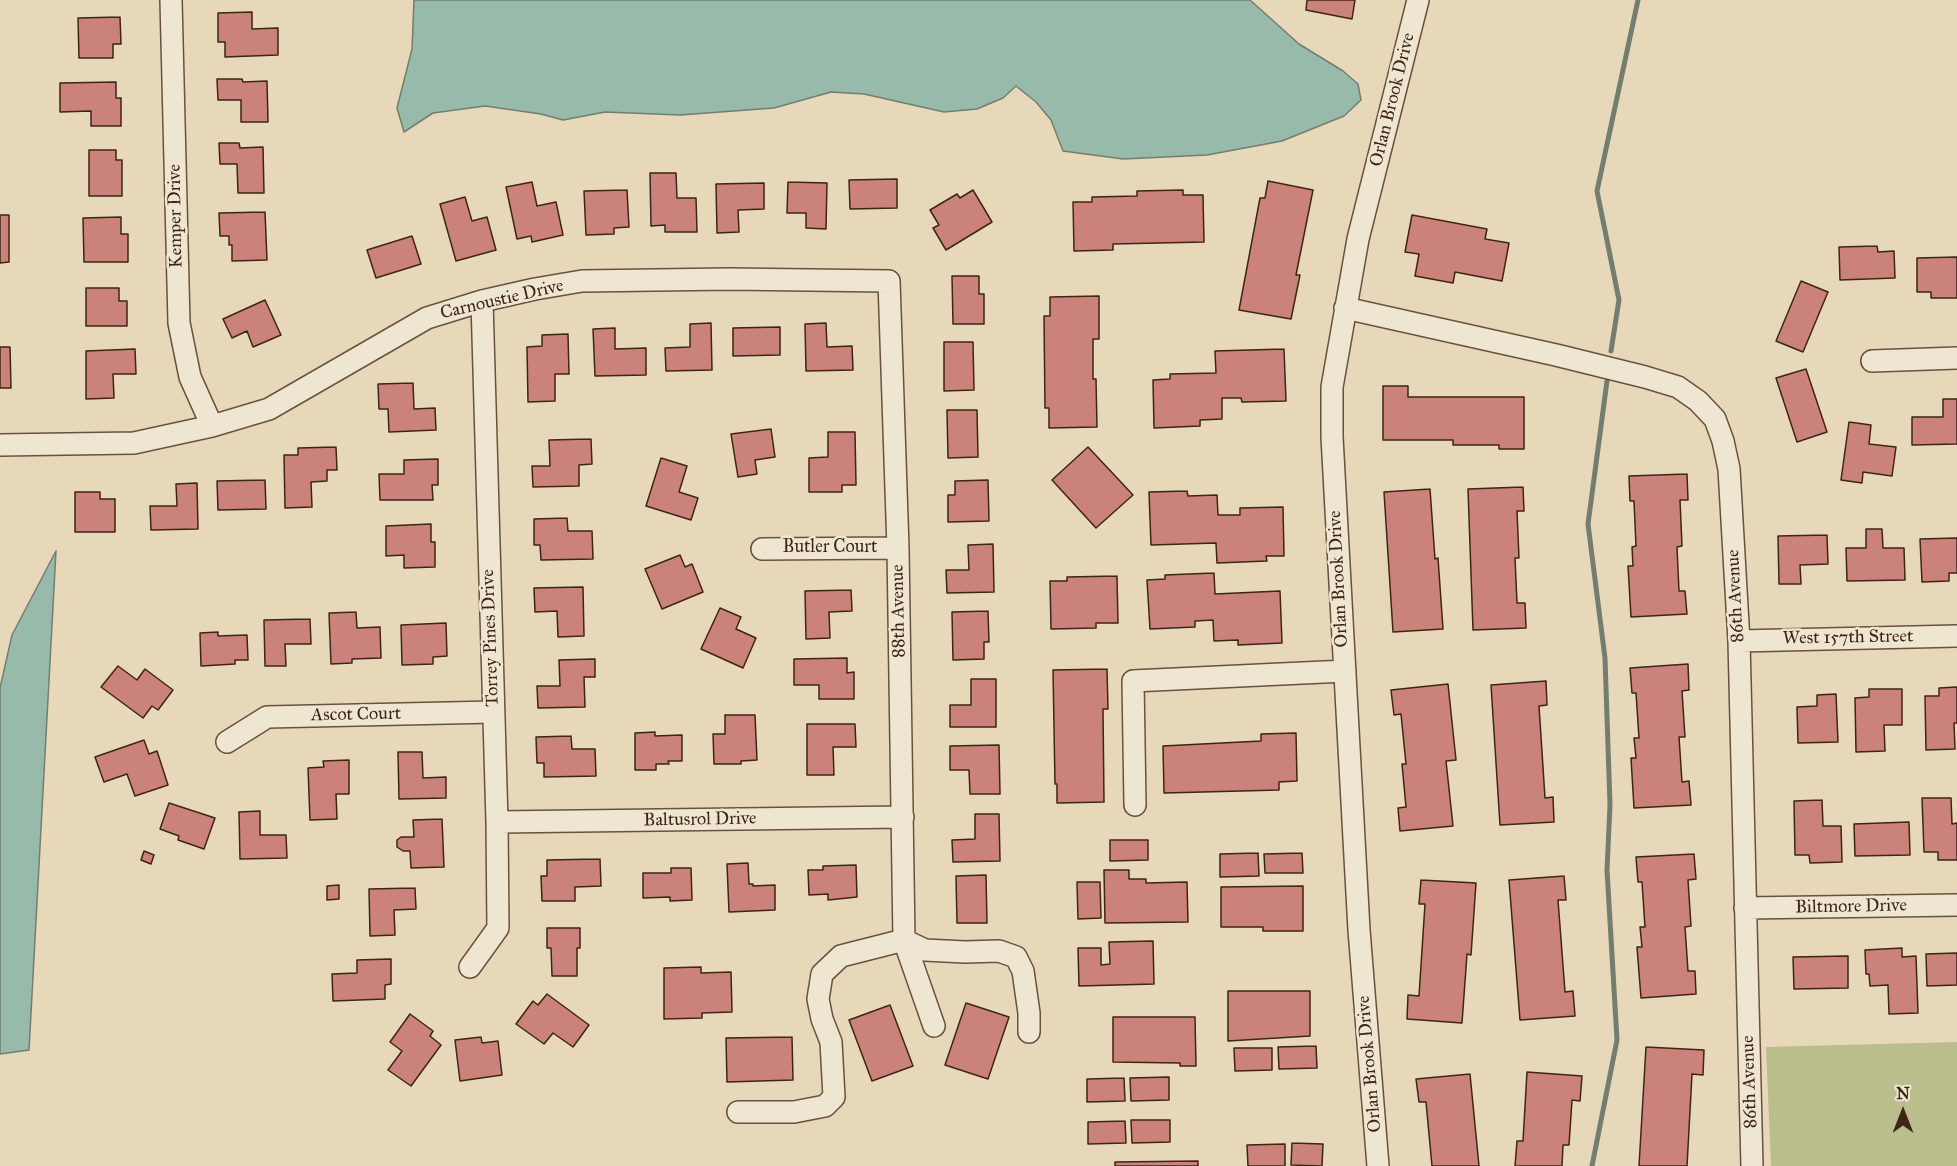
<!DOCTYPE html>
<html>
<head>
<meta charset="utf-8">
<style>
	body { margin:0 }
	#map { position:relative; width:1957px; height:1166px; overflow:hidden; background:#e7d8b9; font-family:"IM FELL Great Primer",serif }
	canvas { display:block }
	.north { position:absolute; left:1873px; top:1082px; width:60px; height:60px; -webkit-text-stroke:4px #efe6d2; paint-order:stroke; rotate:0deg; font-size:16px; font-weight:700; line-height:24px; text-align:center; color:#3e2516 }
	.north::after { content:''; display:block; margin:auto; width:21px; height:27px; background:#3e2516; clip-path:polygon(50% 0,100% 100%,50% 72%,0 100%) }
</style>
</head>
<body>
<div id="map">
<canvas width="1957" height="1166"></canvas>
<div class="north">N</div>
</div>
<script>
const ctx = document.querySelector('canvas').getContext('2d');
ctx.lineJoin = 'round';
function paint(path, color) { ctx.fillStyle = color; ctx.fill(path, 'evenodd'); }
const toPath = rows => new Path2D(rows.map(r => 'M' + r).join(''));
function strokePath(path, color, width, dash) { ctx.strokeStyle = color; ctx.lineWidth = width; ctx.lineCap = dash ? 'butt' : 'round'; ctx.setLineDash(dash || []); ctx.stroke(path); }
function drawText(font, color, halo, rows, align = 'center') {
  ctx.font = font + ' "IM FELL Great Primer",serif'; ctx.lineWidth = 5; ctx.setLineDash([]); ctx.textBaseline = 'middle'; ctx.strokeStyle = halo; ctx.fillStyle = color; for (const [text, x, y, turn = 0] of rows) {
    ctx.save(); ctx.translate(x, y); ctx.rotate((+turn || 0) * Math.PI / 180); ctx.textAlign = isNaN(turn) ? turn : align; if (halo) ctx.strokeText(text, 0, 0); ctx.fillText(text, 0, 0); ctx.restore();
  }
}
paint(toPath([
	[1957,1042,1957,1166,1771,1166,1766,1047]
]), '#babd8c');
const water = toPath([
	[414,0,1250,0,1299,44,1343,71,1358,84,1361,100,1344,116,1282,141,1207,155,1123,159,1063,151,1051,120,1036,102,1016,86,1003,98,977,109,944,112,864,94,831,92,774,108,680,115,605,112,563,120,541,114,485,106,433,113,404,132,397,108,412,49,414,0],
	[56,551,29,1050,0,1054,0,688,12,635,56,551]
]);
paint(water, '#97baab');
strokePath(water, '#737e6f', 1.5);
strokePath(toPath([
	[1611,351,1619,300,1597,191,1638,0],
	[1592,1166,1617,1040,1607,870,1610,805,1605,658,1588,524,1607,381]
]), '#737e6f', 5);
const building = toPath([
	[1307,0,1355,0,1352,19,1306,10,1307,0],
	[252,12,252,29,278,28,278,55,225,57,225,42,218,42,218,13,252,12],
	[120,17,121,44,113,44,113,58,79,58,78,18,120,17],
	[217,79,242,79,243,82,267,81,268,122,241,122,241,100,218,100,217,79],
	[116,82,116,98,121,98,121,126,91,126,91,111,60,112,60,83,116,82],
	[219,143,239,143,240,148,263,147,264,193,238,193,237,164,220,164,219,143],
	[89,150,116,150,116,160,122,160,122,196,89,196,89,150],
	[650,173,676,173,677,198,696,198,697,232,665,232,665,225,651,226,650,173],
	[897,179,897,208,850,209,849,180,897,179],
	[1268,181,1313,190,1296,275,1300,275,1291,319,1239,310,1260,198,1265,198,1268,181],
	[532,182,537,206,556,202,563,235,532,242,531,236,517,239,506,187,532,182],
	[788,182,827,183,826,229,806,228,806,213,787,213,788,182],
	[764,183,764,209,738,210,739,232,717,233,716,184,764,183],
	[627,190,629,227,614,228,614,234,586,235,584,191,627,190],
	[973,190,992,222,946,250,933,228,939,225,930,210,957,194,960,198,973,190],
	[1183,190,1183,195,1203,195,1204,242,1113,244,1113,250,1074,251,1073,202,1092,202,1092,197,1137,196,1137,191,1183,190],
	[465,197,472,221,487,217,496,250,456,261,440,204,465,197],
	[265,212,267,260,232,261,232,245,229,245,229,236,220,236,219,213,265,212],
	[0,215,9,215,9,262,0,263,0,215],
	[1412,215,1487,229,1485,239,1509,243,1502,281,1455,272,1453,283,1415,276,1419,254,1405,252,1412,215],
	[121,217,121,234,128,234,128,262,84,262,83,218,121,217],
	[412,236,421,264,376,278,367,250,412,236],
	[1877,246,1878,252,1894,251,1895,278,1840,280,1839,247,1877,246],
	[1957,257,1957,298,1931,298,1931,292,1917,292,1917,258,1957,257],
	[952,276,979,276,979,294,984,294,984,324,953,324,952,276],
	[1801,281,1828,292,1803,352,1776,341,1801,281],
	[86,288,119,288,119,301,127,301,127,326,86,326,86,288],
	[1099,296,1099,339,1093,339,1093,379,1096,379,1097,427,1049,428,1049,408,1045,408,1044,316,1050,316,1050,297,1099,296],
	[265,300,281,335,253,347,247,331,232,338,223,319,265,300],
	[711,323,712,370,666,371,665,348,690,347,690,324,711,323],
	[826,323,827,347,852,346,853,370,806,371,805,324,826,323],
	[780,327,780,355,733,356,733,328,780,327],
	[615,328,615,349,646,348,646,375,595,376,593,329,615,328],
	[568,334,569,374,555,374,555,401,528,402,527,347,542,346,542,335,568,334],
	[944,342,973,342,974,390,944,391,944,342],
	[0,347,10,347,11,388,0,388,0,347],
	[135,349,136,374,113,374,114,398,86,399,86,351,135,349],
	[1284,349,1286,401,1242,402,1241,398,1222,398,1222,419,1200,420,1200,426,1154,428,1153,380,1170,379,1170,374,1216,373,1215,351,1284,349],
	[1806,369,1827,432,1797,442,1776,378,1806,369],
	[413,383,414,409,435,408,436,430,389,432,388,409,379,409,378,384,413,383],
	[1383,386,1408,386,1408,397,1524,397,1524,449,1499,449,1499,445,1453,445,1453,440,1383,440,1383,386],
	[1943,399,1957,399,1957,444,1912,445,1912,417,1943,417,1943,399],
	[947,410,977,410,978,457,948,458,947,410],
	[1849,422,1871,425,1869,444,1896,447,1892,476,1863,472,1862,483,1841,480,1849,422],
	[771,429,775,457,755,460,757,474,738,477,731,434,771,429],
	[828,432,855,432,856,485,842,485,842,492,809,492,809,458,828,457,828,432],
	[591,439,592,464,579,465,579,486,533,487,532,466,550,466,549,440,591,439],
	[336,447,337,470,327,470,327,481,311,482,312,507,285,508,284,455,298,455,298,448,336,447],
	[1088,447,1133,495,1096,528,1052,480,1088,447],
	[661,458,687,466,679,492,698,498,691,520,646,506,661,458],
	[438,459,438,485,432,485,433,500,380,500,379,474,404,474,404,460,438,459],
	[1687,474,1688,500,1680,500,1682,546,1677,547,1679,591,1685,591,1687,614,1631,617,1628,566,1633,566,1632,547,1636,546,1634,501,1630,501,1629,476,1687,474],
	[265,480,266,509,218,510,217,481,265,480],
	[988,480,989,521,948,522,948,495,955,495,955,481,988,480],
	[197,483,198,529,151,530,150,506,177,506,176,484,197,483],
	[1523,487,1524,511,1517,511,1519,558,1515,558,1517,603,1525,603,1526,628,1473,630,1468,489,1523,487],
	[1430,489,1435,559,1438,558,1443,629,1393,632,1384,492,1430,489],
	[1187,491,1188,496,1217,495,1218,515,1240,515,1240,508,1283,507,1284,556,1266,556,1267,561,1217,563,1216,543,1151,545,1149,492,1187,491],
	[75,492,100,492,100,499,115,499,115,532,75,532,75,492],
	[567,518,568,531,592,531,593,559,541,560,540,545,534,545,534,519,567,518],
	[431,524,431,542,435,542,435,567,404,568,404,555,386,556,386,526,431,524],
	[1866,529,1882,529,1883,548,1904,548,1905,580,1847,581,1846,548,1866,548,1866,529],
	[1827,535,1828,564,1800,565,1801,584,1779,584,1778,536,1827,535],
	[1957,538,1957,573,1949,573,1949,581,1922,582,1920,539,1957,538],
	[993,544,994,592,947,593,946,570,969,570,968,545,993,544],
	[680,555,685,567,692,564,703,592,662,609,645,569,680,555],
	[1214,573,1215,594,1280,591,1282,643,1238,645,1238,640,1214,641,1213,620,1195,621,1195,627,1150,629,1147,580,1165,579,1165,575,1214,573],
	[1117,576,1118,623,1096,623,1096,628,1051,629,1050,581,1067,581,1067,577,1117,576],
	[583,587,584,636,558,637,557,611,535,612,534,588,583,587],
	[851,590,852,611,829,612,830,638,806,639,805,591,851,590],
	[720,608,741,617,736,629,756,638,743,668,701,649,720,608],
	[988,611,989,642,984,642,984,659,953,660,952,612,988,611],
	[356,612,357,628,380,627,381,658,352,659,352,663,331,664,329,613,356,612],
	[310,619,311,644,285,644,286,666,265,666,264,620,310,619],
	[446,623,447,656,433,657,433,664,402,665,401,625,446,623],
	[218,632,218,636,247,635,248,660,235,660,235,664,201,666,200,633,218,632],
	[847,658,847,673,854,672,854,699,819,699,819,685,794,685,794,659,847,658],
	[595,659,595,677,584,677,585,707,538,708,537,686,560,686,559,660,595,659],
	[1688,664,1689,690,1682,691,1685,737,1679,737,1682,782,1689,781,1691,805,1634,808,1631,758,1636,758,1634,738,1639,738,1636,693,1632,693,1630,668,1688,664],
	[118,666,137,680,145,669,173,690,158,710,152,706,143,718,101,687,118,666],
	[1107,669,1108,709,1103,709,1104,802,1057,803,1057,784,1055,784,1053,670,1107,669],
	[971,679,996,679,996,727,950,727,950,705,971,705,971,679],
	[1546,681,1547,705,1539,706,1545,798,1553,797,1554,822,1500,825,1491,685,1546,681],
	[1448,684,1456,760,1446,761,1453,826,1400,831,1398,808,1406,807,1402,764,1406,764,1401,714,1394,715,1391,690,1448,684],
	[1957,687,1957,723,1954,723,1955,749,1926,750,1925,696,1939,696,1939,688,1957,687],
	[1869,689,1902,689,1902,725,1884,725,1885,751,1856,752,1855,698,1869,697,1869,689],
	[1836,694,1838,742,1798,743,1797,707,1817,706,1817,695,1836,694],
	[725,715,755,715,757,760,741,761,741,764,714,764,713,734,725,734,725,715],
	[807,724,855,724,856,747,833,747,834,775,807,775,807,724],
	[655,732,655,736,682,735,682,761,668,761,669,764,656,764,656,770,635,770,635,733,655,732],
	[1296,733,1297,781,1279,782,1279,790,1164,793,1163,746,1261,741,1261,734,1296,733],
	[571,736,572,749,595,749,596,776,544,777,544,763,537,763,536,737,571,736],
	[144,740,149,754,157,751,168,785,135,796,127,774,104,782,95,757,144,740],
	[999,745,1000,794,970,794,969,770,950,770,950,746,999,745],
	[398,752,422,752,423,778,446,777,446,798,399,799,398,752],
	[349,760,349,794,336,794,337,819,310,820,308,768,324,767,323,761,349,760],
	[1922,798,1951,798,1952,824,1957,823,1957,860,1938,860,1938,852,1924,852,1922,798],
	[1822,800,1823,826,1841,826,1842,862,1810,863,1809,855,1795,855,1794,801,1822,800],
	[169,803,215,818,204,849,178,840,179,836,160,829,169,803],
	[260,811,260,835,286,835,287,858,240,859,239,812,260,811],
	[975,814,999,814,1000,861,953,862,952,840,975,839,975,814],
	[442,819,444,867,411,868,410,851,403,851,397,847,397,840,401,837,414,837,413,820,442,819],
	[1909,822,1910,855,1855,856,1854,824,1909,822],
	[1110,840,1148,840,1148,860,1110,861,1110,840],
	[144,851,154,855,151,864,141,860,144,851],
	[1258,853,1259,876,1220,877,1220,854,1258,853],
	[1302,853,1303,873,1265,873,1264,854,1302,853],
	[1694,854,1696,879,1688,880,1691,926,1685,927,1688,971,1695,971,1696,994,1641,998,1637,947,1642,947,1640,927,1645,927,1642,882,1638,882,1636,857,1694,854],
	[600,859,601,886,575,887,575,901,542,901,541,876,547,876,547,860,600,859],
	[748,863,749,884,753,884,753,886,775,885,775,910,729,912,727,864,748,863],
	[856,865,857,897,828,900,828,894,809,895,808,870,823,870,823,866,856,865],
	[671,868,691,868,692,900,670,901,670,897,643,898,643,873,671,873,671,868],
	[1104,870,1129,870,1129,879,1146,879,1146,883,1187,882,1188,922,1105,923,1104,870],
	[986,875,987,923,957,923,956,876,986,875],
	[1564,876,1566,900,1558,900,1565,992,1573,991,1575,1016,1520,1020,1509,880,1564,876],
	[1421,880,1476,883,1471,955,1467,954,1462,1023,1407,1019,1408,995,1419,996,1425,904,1419,904,1421,880],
	[1077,882,1100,882,1101,918,1078,919,1077,882],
	[339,885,339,899,327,900,327,886,339,885],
	[1303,886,1303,931,1263,931,1263,927,1221,927,1221,887,1303,886],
	[415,888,416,909,394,910,395,935,370,936,369,889,415,888],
	[547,928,580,928,580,948,577,948,577,976,552,976,551,948,547,948,547,928],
	[1153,941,1154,984,1079,986,1078,948,1101,948,1101,965,1110,964,1109,942,1153,941],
	[1902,948,1902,957,1916,956,1918,1013,1889,1014,1888,985,1870,986,1869,974,1866,974,1865,950,1902,948],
	[1957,953,1957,985,1927,986,1926,954,1957,953],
	[1848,956,1848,988,1794,989,1793,957,1848,956],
	[391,959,391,984,385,985,385,999,333,1001,332,974,357,973,357,960,391,959],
	[701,967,701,973,731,972,732,1012,702,1013,702,1018,664,1019,664,968,701,967],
	[1228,991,1310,991,1310,1036,1228,1041,1228,991],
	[547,994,589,1025,573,1047,553,1033,544,1044,516,1024,533,1001,538,1005,547,994],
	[966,1003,1009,1017,988,1079,945,1065,966,1003],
	[890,1005,913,1066,872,1081,849,1020,890,1005],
	[410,1014,433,1031,430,1036,441,1045,411,1086,388,1070,402,1051,390,1042,410,1014],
	[1113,1017,1195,1017,1196,1066,1180,1066,1180,1063,1113,1062,1113,1017],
	[481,1037,482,1043,498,1041,502,1075,460,1081,455,1040,481,1037],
	[792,1037,793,1080,727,1082,726,1038,792,1037],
	[1316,1046,1317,1068,1279,1069,1278,1047,1316,1046],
	[1646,1047,1704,1050,1703,1075,1692,1074,1687,1166,1639,1166,1646,1047],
	[1234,1048,1272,1048,1272,1070,1235,1071,1234,1048],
	[1527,1072,1582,1076,1580,1101,1572,1100,1569,1145,1563,1145,1562,1166,1515,1166,1517,1141,1523,1141,1527,1072],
	[1470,1074,1479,1166,1432,1166,1426,1102,1419,1102,1416,1079,1470,1074],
	[1169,1077,1169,1100,1131,1101,1130,1078,1169,1077],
	[1124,1078,1125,1101,1087,1102,1087,1079,1124,1078],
	[1131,1120,1170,1120,1170,1142,1132,1143,1131,1120],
	[1125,1121,1126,1143,1088,1144,1088,1122,1125,1121],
	[1292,1143,1323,1144,1322,1166,1291,1165,1292,1143],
	[1285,1144,1285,1166,1248,1166,1247,1145,1285,1144],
	[1198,1161,1198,1166,1115,1166,1115,1162,1198,1161]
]);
paint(building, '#cb827b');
strokePath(building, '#3e2516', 1.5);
const minor = toPath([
	[171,0,179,323,190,377,212,426],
	[1345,308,1556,355,1645,377,1678,387,1698,401,1715,419,1723,441,1729,469,1739,641,1752,1166],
	[1872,361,1957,358],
	[0,445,134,443,212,426,269,409,427,318,482,301,535,289,582,281,729,279,889,281,898,548,904,940,925,950,965,952,999,951,1016,957,1023,971,1029,1013,1029,1032],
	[762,549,898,548],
	[1739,641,1957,636],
	[227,742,267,717,493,712],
	[1135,805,1133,681,1345,671],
	[497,822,903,817],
	[1745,908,1957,905],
	[470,967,498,928,497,822,482,301],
	[738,1112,794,1112,825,1106,834,1097,831,1042,822,1019,818,999,822,974,841,956,904,940,934,1026],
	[1378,1166,1359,930,1332,437,1332,387,1358,239,1418,0]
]);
strokePath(minor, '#68523f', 24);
strokePath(minor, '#efe6d2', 21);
drawText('18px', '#3e2516', '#efe6d2', [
	["Orlan Brook Drive",1393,100,-76],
	["Kemper Drive",176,216,-91],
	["Carnoustie Drive",502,300,-13],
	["Butler Court",830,548],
	["Orlan Brook Drive",1339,579,-93],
	["86th Avenue",1736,596,-93],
	["88th Avenue",899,611,-91],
	["Torrey Pines Drive",491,638,-92],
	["West 157th Street",1848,638,-1],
	["Ascot Court",356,715,-1],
	["Baltusrol Drive",700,820,-1],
	["Biltmore Drive",1851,907,-1],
	["Orlan Brook Drive",1370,1064,-95],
	["86th Avenue",1750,1082,-92]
]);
</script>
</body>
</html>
